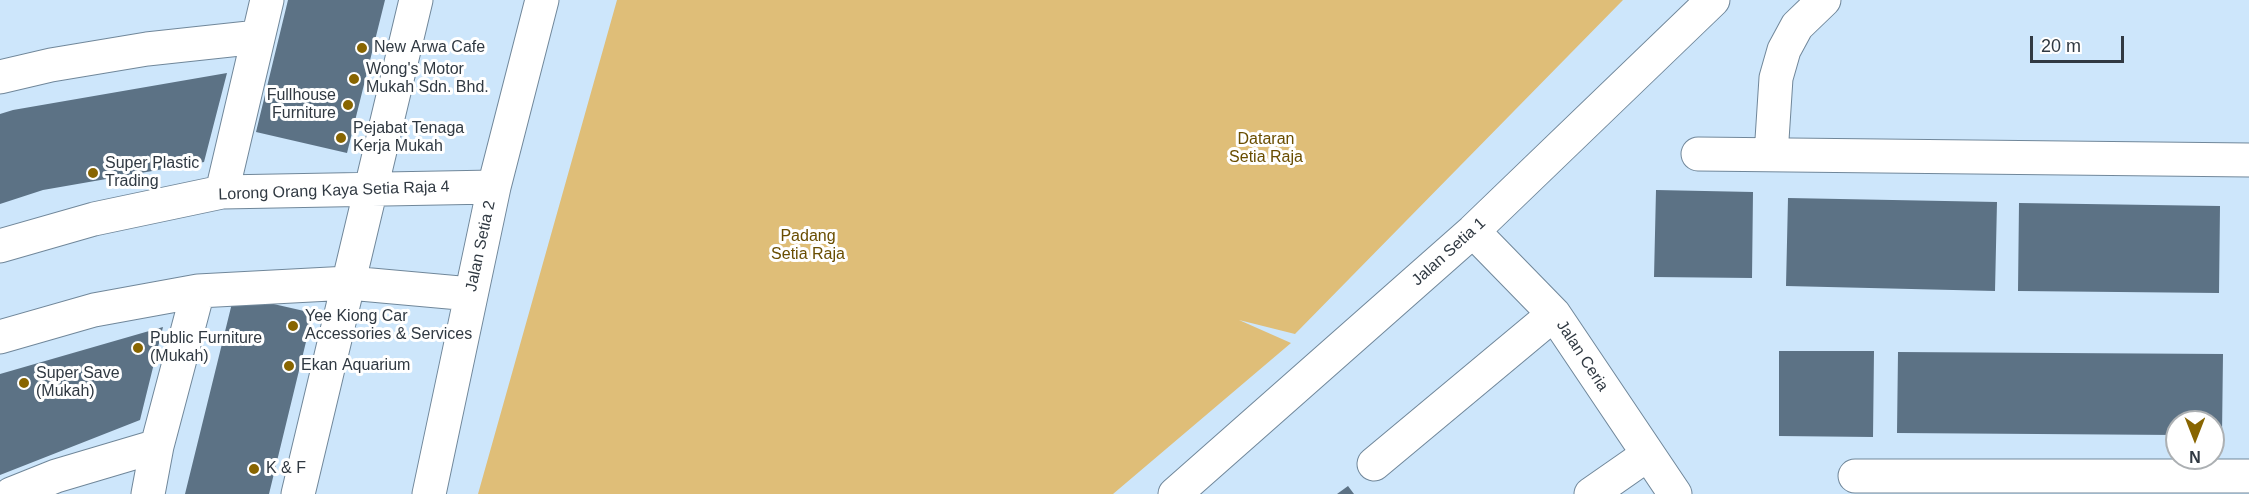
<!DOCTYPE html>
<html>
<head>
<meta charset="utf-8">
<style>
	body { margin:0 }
	#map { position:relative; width:2249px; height:494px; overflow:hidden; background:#cde6fb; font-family:Arial,sans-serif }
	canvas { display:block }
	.north { position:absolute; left:2165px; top:410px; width:60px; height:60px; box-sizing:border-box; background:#fff; border:2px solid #acb0b3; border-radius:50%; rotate:180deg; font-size:16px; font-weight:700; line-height:24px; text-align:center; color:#303942 }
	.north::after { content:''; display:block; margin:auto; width:21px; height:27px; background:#886501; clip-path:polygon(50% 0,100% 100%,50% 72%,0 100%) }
	.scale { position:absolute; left:2030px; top:36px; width:94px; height:27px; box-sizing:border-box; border:3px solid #303942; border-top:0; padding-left:8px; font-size:18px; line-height:21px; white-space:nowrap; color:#303942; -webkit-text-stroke:4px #fff; paint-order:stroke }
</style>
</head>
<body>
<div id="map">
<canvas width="2249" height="494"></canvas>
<div class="north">N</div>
<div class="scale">20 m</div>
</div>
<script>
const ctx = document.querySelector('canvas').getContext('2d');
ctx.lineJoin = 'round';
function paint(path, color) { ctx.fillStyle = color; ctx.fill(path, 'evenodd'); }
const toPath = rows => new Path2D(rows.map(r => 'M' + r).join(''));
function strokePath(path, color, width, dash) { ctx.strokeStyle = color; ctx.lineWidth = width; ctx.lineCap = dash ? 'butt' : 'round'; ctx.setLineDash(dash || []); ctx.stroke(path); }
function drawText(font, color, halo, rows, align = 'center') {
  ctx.font = font + ' Arial,sans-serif'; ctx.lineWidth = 6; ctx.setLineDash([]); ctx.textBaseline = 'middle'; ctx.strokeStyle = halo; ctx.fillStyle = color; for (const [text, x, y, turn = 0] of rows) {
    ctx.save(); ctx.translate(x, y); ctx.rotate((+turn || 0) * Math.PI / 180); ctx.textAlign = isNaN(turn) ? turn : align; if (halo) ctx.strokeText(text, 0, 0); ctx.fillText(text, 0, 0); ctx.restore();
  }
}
paint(toPath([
	[617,0,1623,0,1295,334,1239,320,1291,343,1113,494,478,494]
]), '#dfbe78');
paint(toPath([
	[288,0,385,0,347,153,256,132],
	[227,73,204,162,43,190,0,204,0,114,13,110],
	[1656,190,1753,192,1752,278,1654,277],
	[1788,198,1997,202,1995,291,1786,286],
	[2019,203,2220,206,2219,293,2018,291],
	[234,295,313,313,269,494,185,494],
	[163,327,140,420,0,475,0,374],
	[1779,351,1874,351,1873,437,1779,436],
	[1898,352,2223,354,2222,435,2213,435,2213,422,2177,422,2177,435,1897,433],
	[1348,486,1354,494,1337,494]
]), '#5c7285');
const minor = toPath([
	[0,77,51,65,147,49,258,37],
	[1698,154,2249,160],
	[1771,155,1776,78,1784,50,1797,26,1824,0],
	[222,192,267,0],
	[1473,231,1554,314,1675,494],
	[0,246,94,219,222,192,494,187],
	[0,337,94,310,198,291,349,283,471,294],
	[1374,464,1554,314],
	[1855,476,2249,476],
	[11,494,56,476,157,446],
	[148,494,157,446,198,291],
	[298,494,416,0],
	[429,494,494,187,542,0],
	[1175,494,1473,231,1713,0],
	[1591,494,1647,455]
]);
strokePath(minor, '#70879a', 35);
strokePath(minor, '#fff', 33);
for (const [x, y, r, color] of [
	[362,48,6,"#886501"],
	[354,79,6,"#886501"],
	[348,105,6,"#886501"],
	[341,138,6,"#886501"],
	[93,173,6,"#886501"],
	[293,326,6,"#886501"],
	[138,348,6,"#886501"],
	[289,366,6,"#886501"],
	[24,383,6,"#886501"],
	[254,469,6,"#886501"]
]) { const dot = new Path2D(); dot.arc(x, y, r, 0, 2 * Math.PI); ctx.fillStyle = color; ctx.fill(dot); strokePath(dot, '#fff', 2); }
drawText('16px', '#303942', '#fff', [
	["New Arwa Cafe",374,48],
	["Wong's Motor",366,70],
	["Mukah Sdn. Bhd.",366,88],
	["Fullhouse",336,96,"right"],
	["Furniture",336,114,"right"],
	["Pejabat Tenaga",353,129],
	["Kerja Mukah",353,147],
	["Super Plastic",105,164],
	["Trading",105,182],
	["Yee Kiong Car",305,317],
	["Accessories & Services",305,335],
	["Public Furniture",150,339],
	["(Mukah)",150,357],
	["Ekan Aquarium",301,366],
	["Super Save",36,374],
	["(Mukah)",36,392],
	["K & F",266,469]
], 'left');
drawText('16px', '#694d00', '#fff', [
	["Dataran",1266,140],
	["Setia Raja",1266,158],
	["Padang",808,237],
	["Setia Raja",808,255]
]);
drawText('16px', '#303942', '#fff', [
	["Lorong Orang Kaya Setia Raja 4",334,191,-2],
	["Jalan Setia 2",481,246,-78],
	["Jalan Setia 1",1449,252,-42],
	["Jalan Ceria",1582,356,57]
]);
</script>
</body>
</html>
